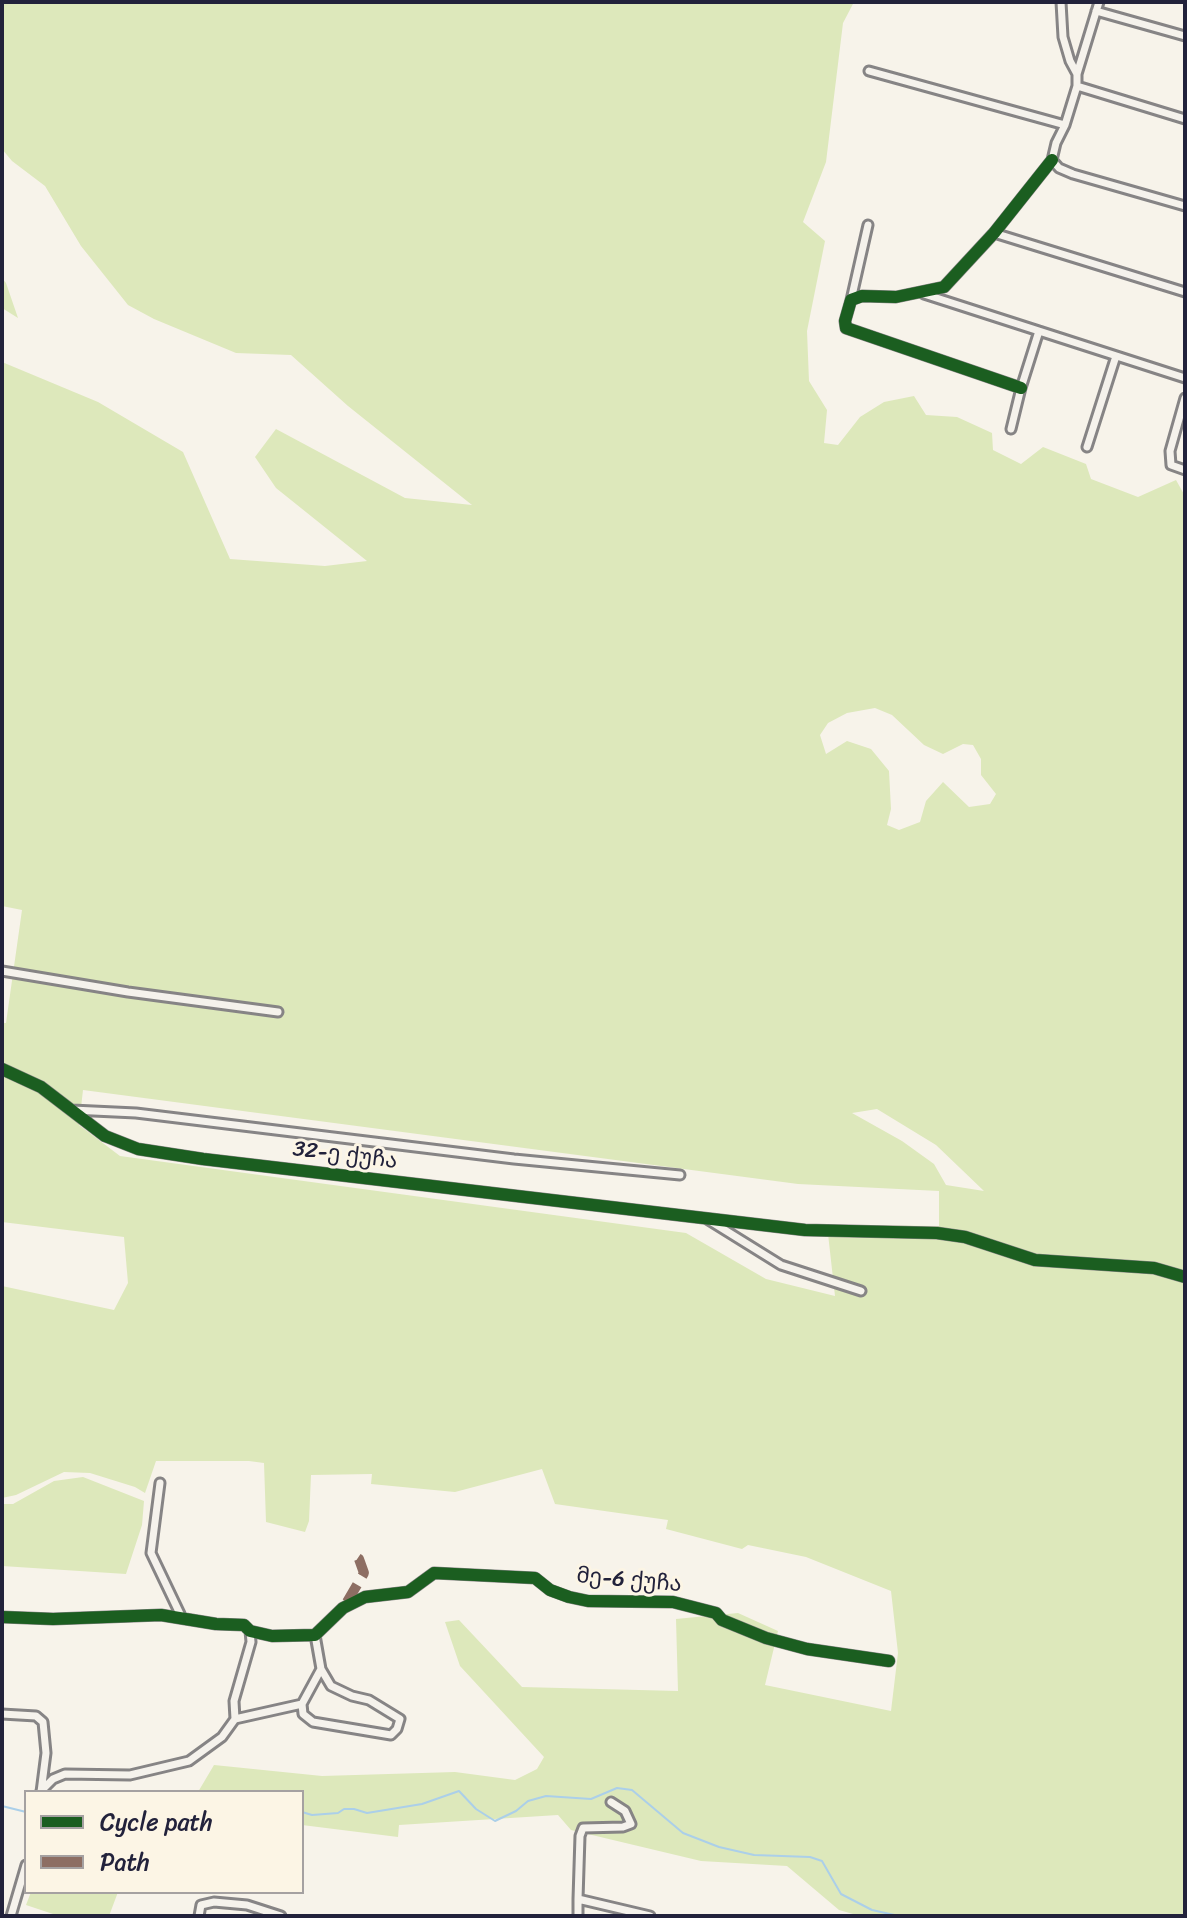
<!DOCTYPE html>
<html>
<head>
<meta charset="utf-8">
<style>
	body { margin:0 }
	#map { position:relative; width:1187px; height:1918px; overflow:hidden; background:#f7f3ea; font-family:Sriracha,sans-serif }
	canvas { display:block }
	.frame { position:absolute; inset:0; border:4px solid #22223b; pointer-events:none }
	.legend { position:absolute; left:24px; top:1790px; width:280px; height:104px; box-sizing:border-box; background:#fcf5e5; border:2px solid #a5a1a1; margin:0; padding:10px 14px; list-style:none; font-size:24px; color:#22223b }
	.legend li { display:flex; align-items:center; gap:16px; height:40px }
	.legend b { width:40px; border:2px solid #a5a1a1 }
</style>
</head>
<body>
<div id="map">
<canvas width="1187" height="1918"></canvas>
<div class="frame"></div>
<ul class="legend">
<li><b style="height:10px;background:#1b5e20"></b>Cycle path</li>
<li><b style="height:10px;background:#8d6e63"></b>Path</li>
</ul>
</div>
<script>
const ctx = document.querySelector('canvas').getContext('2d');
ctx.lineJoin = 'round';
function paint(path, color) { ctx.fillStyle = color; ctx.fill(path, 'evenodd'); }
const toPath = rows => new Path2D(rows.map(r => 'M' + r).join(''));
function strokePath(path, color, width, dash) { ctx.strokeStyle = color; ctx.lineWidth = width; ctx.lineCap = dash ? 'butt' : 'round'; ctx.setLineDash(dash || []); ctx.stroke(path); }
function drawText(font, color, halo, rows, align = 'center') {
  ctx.font = font + ' Sriracha,"Noto Sans Georgian",sans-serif'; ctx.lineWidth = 6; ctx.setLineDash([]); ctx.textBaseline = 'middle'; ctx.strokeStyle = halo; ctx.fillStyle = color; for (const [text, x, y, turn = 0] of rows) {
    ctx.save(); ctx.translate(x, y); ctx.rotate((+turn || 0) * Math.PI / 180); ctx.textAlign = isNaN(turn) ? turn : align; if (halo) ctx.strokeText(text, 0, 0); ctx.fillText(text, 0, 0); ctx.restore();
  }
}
paint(toPath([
	[2,2,854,2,843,23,826,162,803,222,825,241,807,331,809,381,827,410,824,443,838,445,860,417,884,402,914,396,926,415,957,417,992,433,993,450,1021,464,1043,447,1086,464,1091,479,1138,497,1176,480,1185,496,1185,1916,860,1916,839,1910,787,1866,701,1861,571,1830,558,1815,399,1825,398,1837,302,1825,302,1792,198,1792,214,1765,322,1776,455,1772,515,1780,537,1769,544,1757,460,1666,445,1622,459,1620,522,1687,678,1691,676,1619,738,1613,778,1631,765,1685,891,1711,898,1653,891,1591,806,1557,748,1545,742,1549,666,1529,668,1520,555,1504,542,1469,455,1492,371,1484,372,1474,311,1475,309,1521,305,1532,266,1522,264,1463,249,1461,156,1461,145,1493,135,1487,90,1473,64,1472,16,1495,2,1498,2,1286,114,1310,128,1283,124,1237,2,1222,2,1023,6,1023,22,910,2,906,2,362,98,402,183,452,230,559,325,566,367,561,276,488,255,457,276,429,405,498,472,505,348,406,291,355,236,353,154,319,128,305,81,246,45,186,12,161,2,149],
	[875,708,892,715,924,745,943,754,963,744,973,745,981,759,981,775,996,794,990,804,969,807,943,782,926,801,920,822,899,830,887,825,891,809,889,771,871,749,847,741,826,754,820,735,828,723,847,713],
	[83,1090,798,1184,939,1191,939,1226,827,1225,835,1296,766,1279,686,1233,120,1156,79,1125],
	[877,1109,936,1145,984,1191,946,1185,934,1164,902,1141,852,1113],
	[2,278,6,283,18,318,2,308],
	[83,1477,144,1501,142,1525,126,1574,2,1566,2,1504,13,1504,54,1481],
	[31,1892,118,1892,109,1916,59,1916,26,1905]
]), '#dde8bb');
strokePath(toPath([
	[2,1806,26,1812],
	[302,1812,312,1815,338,1813,344,1809,354,1809,367,1813,422,1804,459,1791,476,1809,495,1821,516,1811,528,1801,546,1796,591,1799,617,1788,632,1790,683,1833,719,1847,754,1855,810,1857,822,1861,841,1894,872,1910,899,1916]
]), '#abcfe9', 2);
const street = toPath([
	[1061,2,1063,37,1070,61,1077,74],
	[1099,2,1077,74,1077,86,1065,125,1056,143,1052,160,1059,168,1073,174,1185,206],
	[1096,11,1185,36],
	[869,71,1065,125],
	[1077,86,1185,119],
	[994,233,1185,292],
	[924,294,1185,378],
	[851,300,868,225],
	[1021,388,846,328,845,321,851,300,862,296,896,297,944,287,994,233,1052,160],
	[1185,398,1170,451,1171,465,1185,470],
	[1011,429,1021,388,1039,331],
	[1087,447,1116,356],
	[2,971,128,992,278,1012],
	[2,1069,41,1087,105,1136,138,1149,203,1159,805,1230,937,1233,965,1237,1035,1260,1154,1268,1185,1277],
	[72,1110,136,1113,514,1159,680,1175],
	[707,1219,781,1265,861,1291],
	[160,1483,151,1553,182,1618],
	[2,1617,53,1619,161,1615,216,1624,244,1625,250,1631,272,1636,315,1635,343,1608,365,1597,408,1592,434,1573,535,1578,550,1590,569,1597,588,1601,673,1602,716,1613,722,1620,766,1638,807,1649,889,1661],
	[302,1704,303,1714,313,1722,391,1735,397,1729,400,1719,369,1700,352,1696,331,1686,321,1669],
	[2,1714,36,1716,43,1722,46,1753,41,1792],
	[235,1719,234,1701,251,1642,250,1631],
	[41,1791,53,1779,65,1774,130,1775,189,1761,222,1737,235,1719,302,1704,321,1669,315,1635],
	[578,1899,580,1836,583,1828,623,1827,631,1824,625,1811,611,1802],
	[11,1916,26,1865],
	[199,1916,201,1905,214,1902,247,1905,281,1916],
	[578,1916,578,1899,650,1916]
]);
strokePath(street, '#868485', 13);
strokePath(street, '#f5f2ec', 7);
strokePath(toPath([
	[347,1602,364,1573,359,1559,350,1553]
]), '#8d6e63', 10, [20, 10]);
strokePath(toPath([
	[1021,388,846,328,845,321,851,300,862,296,896,297,944,287,994,233,1052,160],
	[2,1069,41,1087,105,1136,138,1149,203,1159,805,1230,937,1233,965,1237,1035,1260,1154,1268,1185,1277],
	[2,1617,53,1619,161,1615,216,1624,244,1625,250,1631,272,1636,315,1635,343,1608,365,1597,408,1592,434,1573,535,1578,550,1590,569,1597,588,1601,673,1602,716,1613,722,1620,766,1638,807,1649,889,1661]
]), '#1b5e20', 12);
drawText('22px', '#22223b', '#fcf5e5', [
	["32-ე ქუჩა",345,1156,7],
	["მე-6 ქუჩა",629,1581,5]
]);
</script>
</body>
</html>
